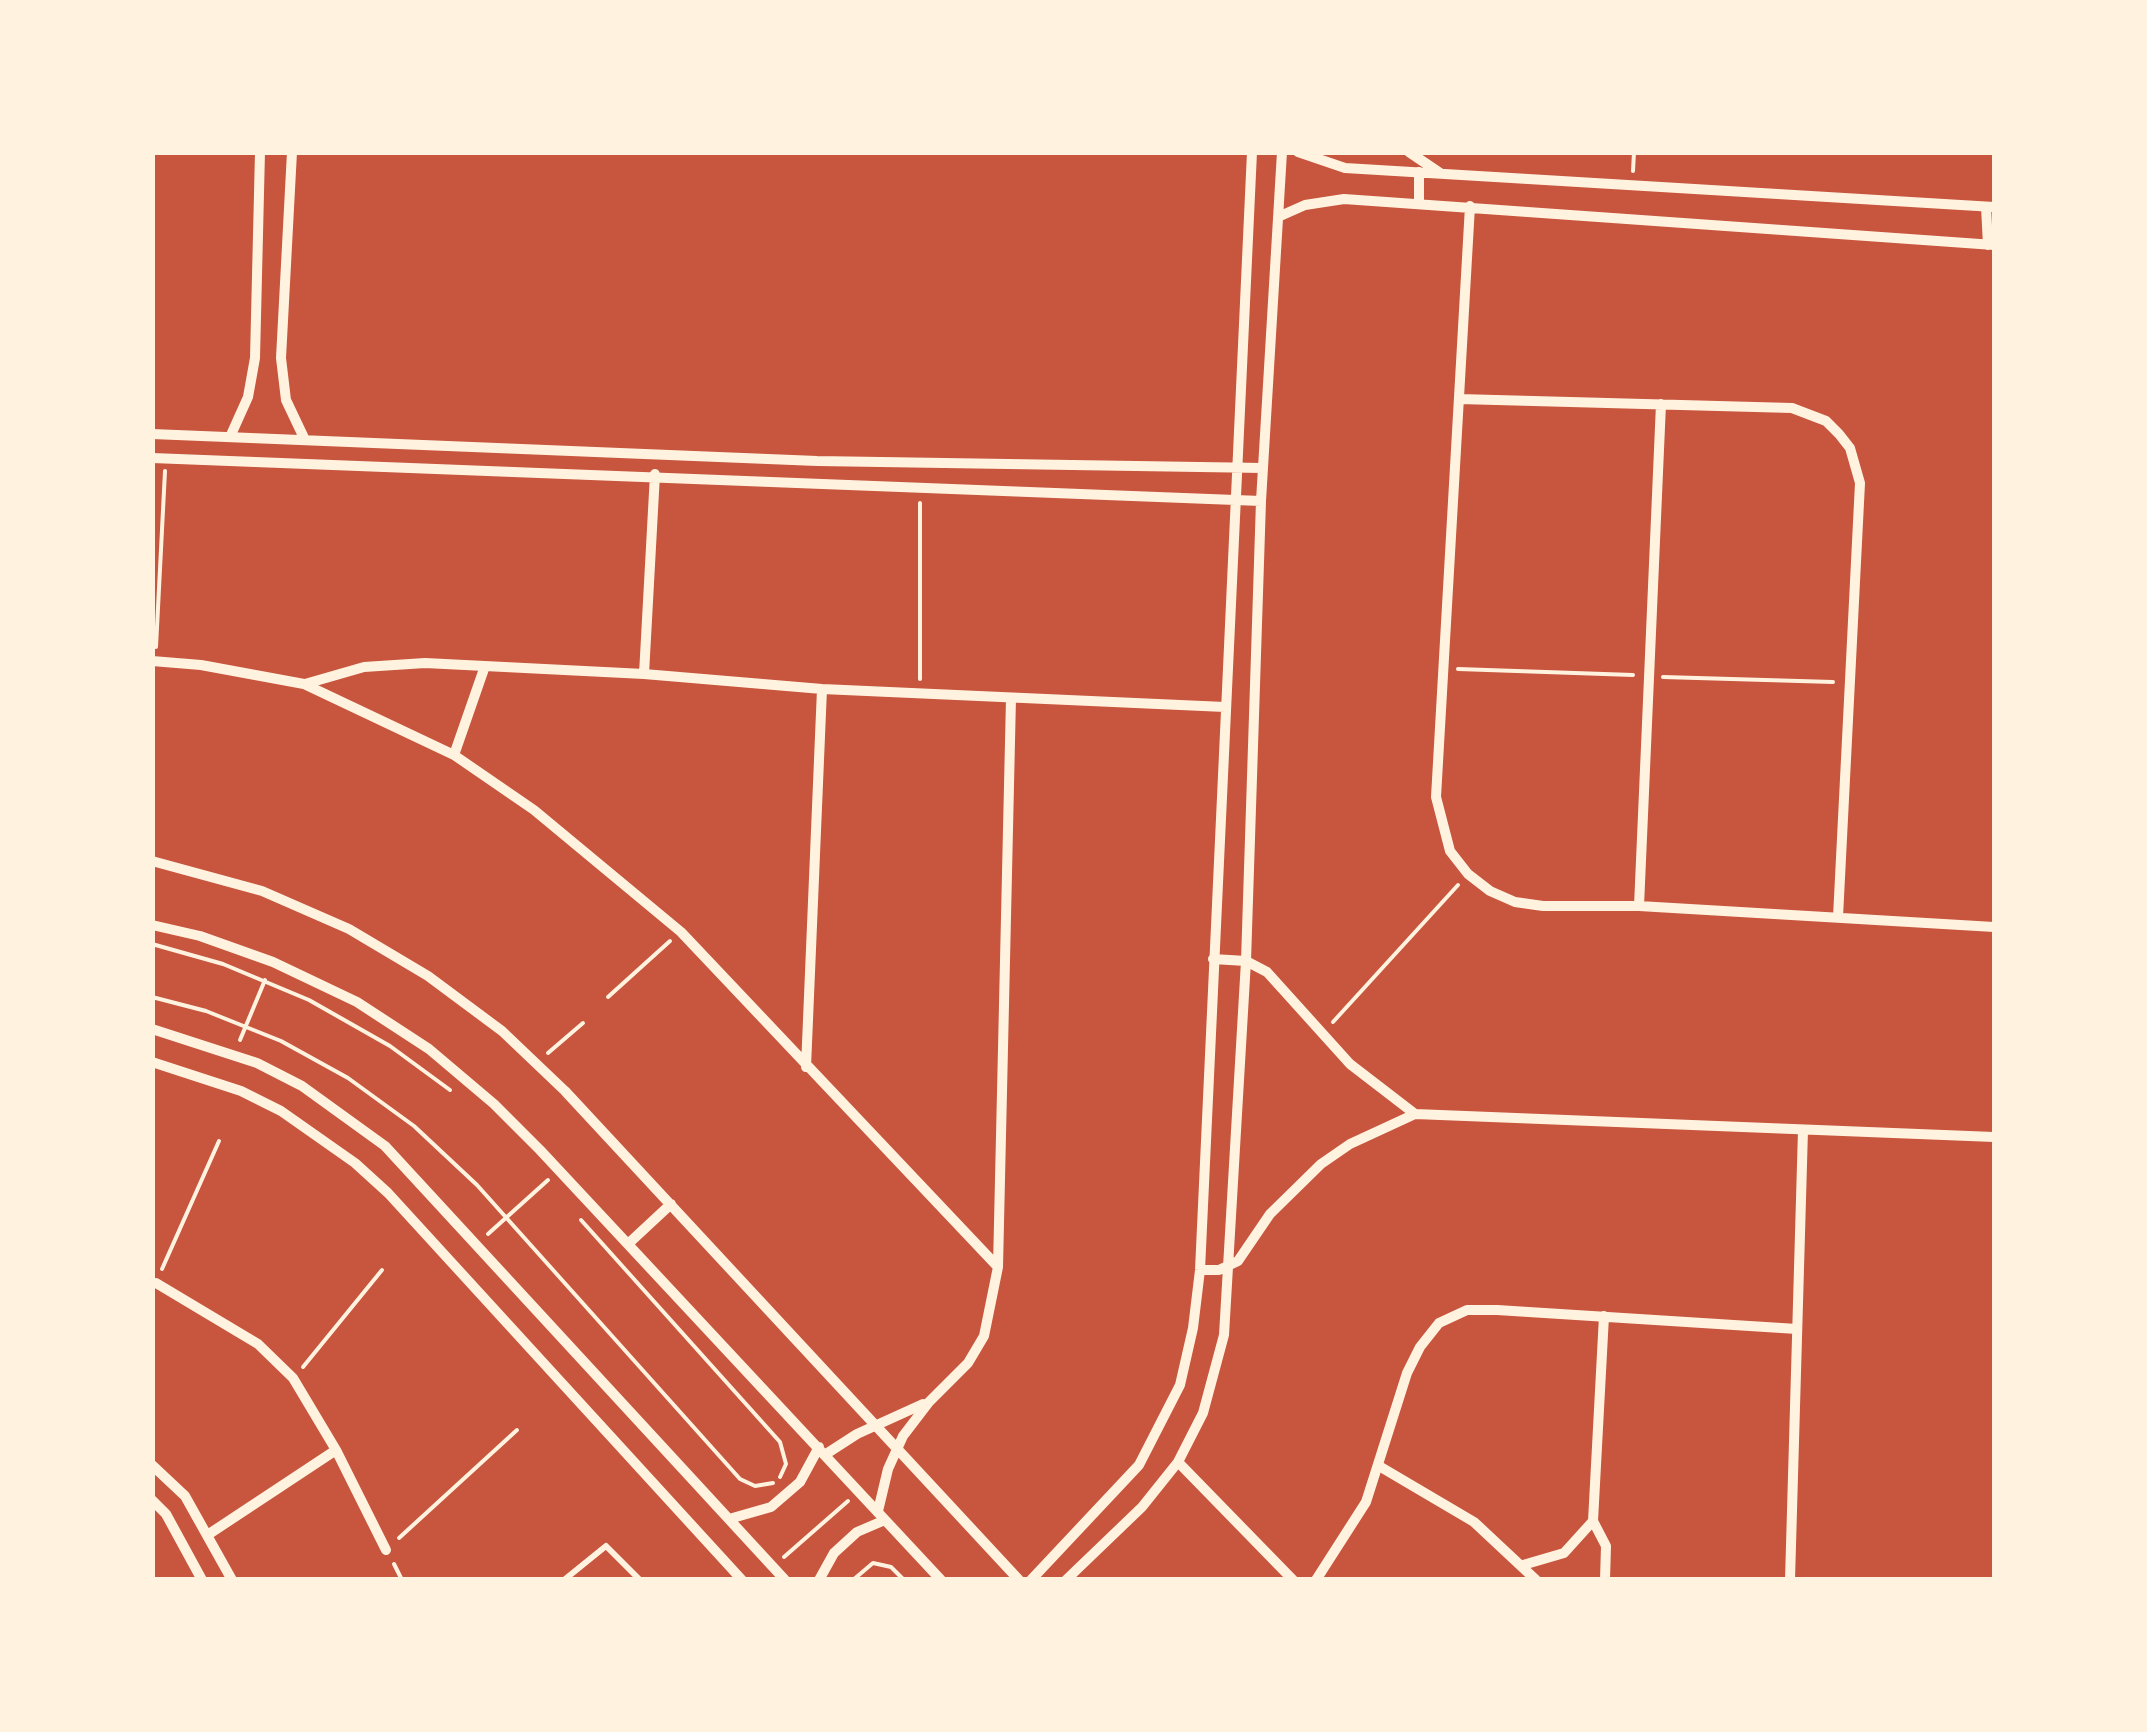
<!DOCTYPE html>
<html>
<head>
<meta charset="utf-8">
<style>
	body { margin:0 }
	#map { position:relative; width:2147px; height:1732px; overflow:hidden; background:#c8553d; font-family:Quicksand,sans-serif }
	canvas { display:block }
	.frame { position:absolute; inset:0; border:155px solid #fff3e0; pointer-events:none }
</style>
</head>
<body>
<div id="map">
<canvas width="2147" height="1732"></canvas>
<div class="frame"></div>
</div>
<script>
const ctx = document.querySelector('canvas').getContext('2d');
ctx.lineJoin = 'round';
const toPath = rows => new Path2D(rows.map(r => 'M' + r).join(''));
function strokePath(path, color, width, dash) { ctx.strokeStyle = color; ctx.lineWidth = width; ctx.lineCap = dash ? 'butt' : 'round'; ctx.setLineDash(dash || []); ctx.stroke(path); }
strokePath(toPath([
	[1633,171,1634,152],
	[156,647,165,471],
	[1458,669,1633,675],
	[1663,677,1833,682],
	[920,679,920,503],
	[152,944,223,964,309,1000,390,1046,450,1090],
	[152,997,206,1011,281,1041,348,1078,414,1126,477,1185,740,1479,755,1486,773,1483],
	[608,997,670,941],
	[1333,1022,1458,885],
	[240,1040,265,980],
	[548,1053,583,1023],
	[581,1220,780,1442,786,1464,780,1477],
	[488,1234,548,1180],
	[162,1269,219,1141],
	[303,1367,382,1270],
	[399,1538,517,1430],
	[784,1557,848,1501],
	[394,1564,402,1580],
	[853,1580,873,1563,891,1567,904,1580]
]), '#fff3e0', 4);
strokePath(toPath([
	[564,1580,606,1546,640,1580]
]), '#fff3e0', 6);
strokePath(toPath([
	[292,152,281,358,286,400,305,440],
	[1298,152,1345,168,1994,207],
	[1409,152,1440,173],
	[1419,203,1419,172],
	[1470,206,1436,797,1450,851,1468,874,1490,891,1515,902,1543,906,1639,906,1994,927],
	[1986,207,1988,245],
	[1278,217,1305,205,1344,199,1994,245],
	[1459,399,1792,408,1826,421,1839,434,1850,448,1860,483,1838,917],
	[152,434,817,461,1263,468],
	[230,437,248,397,255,358,260,152],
	[152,458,1261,501],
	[152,661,201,665,304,684,454,755,534,810,681,932,998,1267],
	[644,674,655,474],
	[305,684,364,667,425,663,644,674,822,689,1225,707],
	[454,755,485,666],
	[152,861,262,891,349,929,428,976,502,1031,565,1091,1019,1580],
	[1639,906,1661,404],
	[152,925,200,936,273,962,357,1002,429,1049,494,1104,540,1150,941,1580],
	[1213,959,1246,961,1267,972,1350,1064,1415,1114],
	[152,1029,257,1063,302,1086,385,1146,785,1580],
	[152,1062,241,1091,281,1111,355,1163,388,1193,742,1580],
	[806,1067,822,689],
	[628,1244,671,1204],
	[1200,1270,1219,1270,1238,1261,1270,1214,1321,1164,1350,1144,1415,1114,1994,1137],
	[156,1283,258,1344,293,1378,336,1450,386,1550],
	[826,1454,857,1434,923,1404],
	[1178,1462,1293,1580],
	[152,1465,185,1496,232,1580],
	[1379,1466,1474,1522,1536,1580],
	[152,1500,166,1514,202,1580],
	[878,1511,888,1469,903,1436,929,1402,968,1363,984,1336,998,1267,1011,698],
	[729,1519,771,1507,800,1482,819,1447],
	[1593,1521,1606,1546,1605,1580],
	[209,1534,336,1450],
	[1523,1565,1564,1553,1593,1521,1604,1316],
	[819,1580,834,1553,857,1532,885,1520],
	[1031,1580,1139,1465,1180,1385,1193,1328,1200,1270,1252,152],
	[1066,1580,1142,1507,1178,1462,1203,1413,1224,1335,1246,961,1261,501,1282,152],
	[1316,1580,1366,1502,1407,1373,1420,1347,1439,1323,1467,1310,1497,1310,1797,1329],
	[1790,1580,1803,1130]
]), '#fff3e0', 10);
</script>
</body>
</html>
